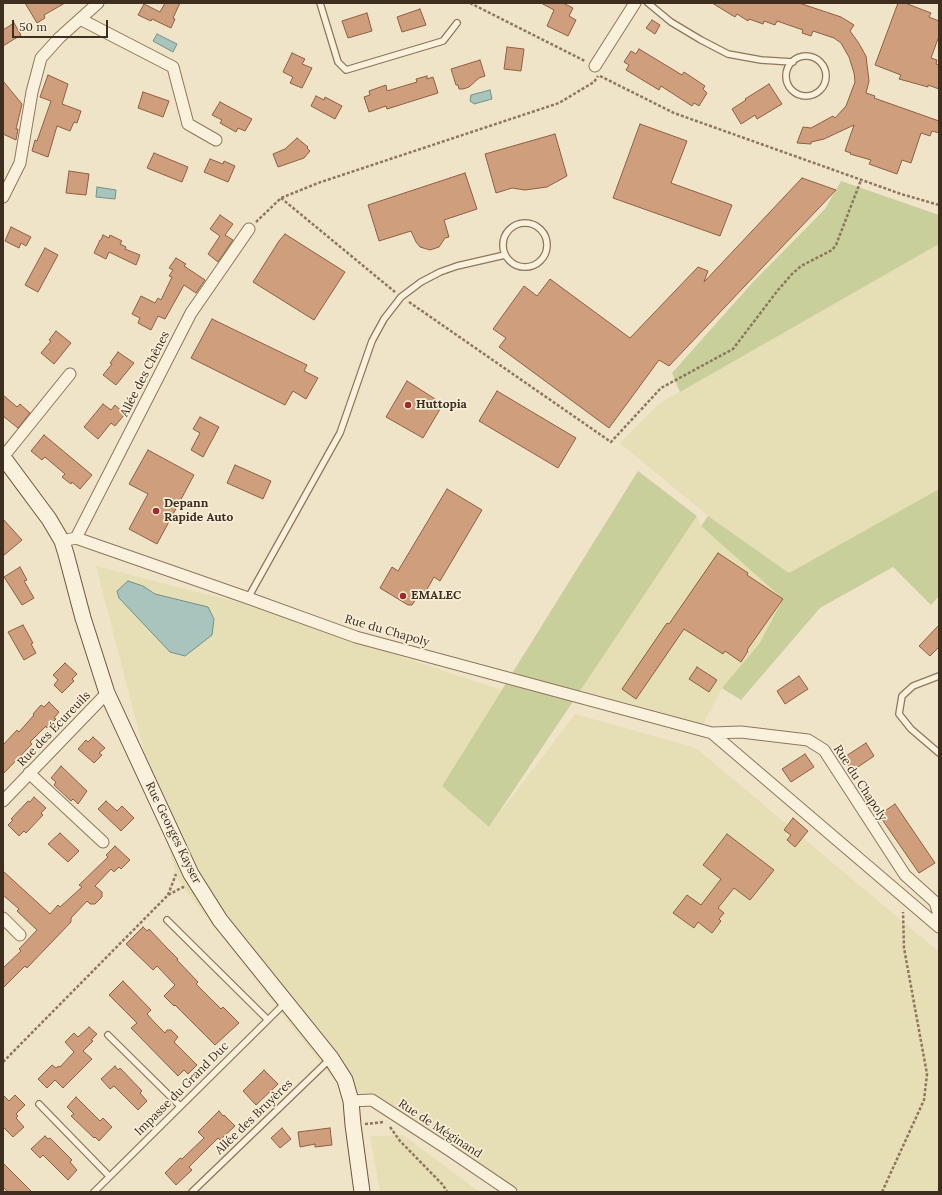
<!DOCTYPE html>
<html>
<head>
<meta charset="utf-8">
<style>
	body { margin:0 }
	#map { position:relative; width:942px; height:1195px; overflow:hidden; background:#f0e4c8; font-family:Lora,serif }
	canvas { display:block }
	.frame { position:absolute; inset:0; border:4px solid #3d2e20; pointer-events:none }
	.scale { position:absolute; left:12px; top:20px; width:96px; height:18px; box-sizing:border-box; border:2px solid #3d2e20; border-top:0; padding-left:5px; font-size:12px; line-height:14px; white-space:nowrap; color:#3d2e20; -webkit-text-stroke:3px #f7eed8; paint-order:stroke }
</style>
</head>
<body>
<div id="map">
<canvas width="942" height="1195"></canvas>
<div class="frame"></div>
<div class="scale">50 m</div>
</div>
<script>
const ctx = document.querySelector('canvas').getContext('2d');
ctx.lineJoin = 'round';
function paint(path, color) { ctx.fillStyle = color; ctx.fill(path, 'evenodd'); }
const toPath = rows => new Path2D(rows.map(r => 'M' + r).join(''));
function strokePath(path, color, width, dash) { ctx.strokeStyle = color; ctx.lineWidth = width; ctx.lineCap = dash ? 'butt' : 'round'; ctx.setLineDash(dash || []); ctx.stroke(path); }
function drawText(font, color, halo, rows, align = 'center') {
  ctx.font = font + ' Lora,serif'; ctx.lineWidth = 3.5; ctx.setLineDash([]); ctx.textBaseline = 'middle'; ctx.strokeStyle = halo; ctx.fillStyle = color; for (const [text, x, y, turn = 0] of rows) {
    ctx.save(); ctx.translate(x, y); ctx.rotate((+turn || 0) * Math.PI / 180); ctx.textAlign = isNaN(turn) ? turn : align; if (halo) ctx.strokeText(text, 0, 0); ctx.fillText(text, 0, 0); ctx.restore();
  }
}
paint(toPath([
	[939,244,939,489,789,573,708,516,620,443,660,403],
	[697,516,701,526,783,599,759,644,722,688,703,724,580,690],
	[96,566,244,604,501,690,442,786,489,827,575,714,696,748,939,952,939,1192,519,1192,330,1075,177,879],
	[403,1135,480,1192,380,1192,370,1136]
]), '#e6deb5');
paint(toPath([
	[841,181,939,215,939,244,680,392,672,373,753,282,825,209],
	[638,471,697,516,489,827,442,786],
	[939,489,939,596,931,605,893,567,820,608,741,700,722,688,759,644,783,599,701,526,708,516,789,573]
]), '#c9cf9b');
const water = toPath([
	[157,34,177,44,173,52,153,41,157,34],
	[490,90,492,99,474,104,473,103,470,101,471,95,490,90],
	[97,187,116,190,115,199,96,197,97,187],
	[128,581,143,586,155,594,208,607,214,619,212,635,185,656,170,652,119,598,117,591,128,581]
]);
paint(water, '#a9c4bc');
strokePath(water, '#6f938a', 1);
const building = toPath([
	[25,3,65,3,44,15,45,18,37,23,25,3],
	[165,3,180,3,173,18,175,19,171,28,152,19,151,21,138,15,144,4,160,12,165,3],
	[541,3,563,3,573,8,569,16,576,20,568,36,547,26,554,10,541,3],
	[712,3,799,3,841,17,854,25,850,31,858,42,866,56,869,81,866,93,875,96,874,98,939,121,939,133,932,131,930,136,921,133,911,163,902,160,897,174,869,164,871,160,850,154,851,153,845,151,854,125,824,139,811,142,811,144,797,143,803,127,811,128,833,116,835,118,846,106,855,82,854,73,849,57,841,43,834,38,813,31,811,36,802,33,803,30,777,21,775,25,764,21,763,24,749,19,748,21,737,14,735,17,712,3],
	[898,3,905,3,931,13,929,17,939,21,939,36,931,58,937,60,936,64,939,65,939,89,928,85,928,87,899,79,901,75,875,65,898,3],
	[420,9,426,25,402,32,397,17,420,9],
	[367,13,372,31,348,38,342,21,367,13],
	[652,20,660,25,655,34,646,28,652,20],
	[14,23,21,35,3,46,3,30,14,23],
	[507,47,524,49,521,71,504,69,507,47],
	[639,49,682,75,684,72,705,86,703,89,707,93,699,106,694,103,692,106,661,86,659,90,626,70,629,65,624,62,631,51,636,54,639,49],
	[292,53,305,59,302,64,312,68,302,88,290,83,293,77,283,72,292,53],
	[480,60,485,76,479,78,469,87,463,89,459,89,458,85,456,85,451,69,480,60],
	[48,75,68,84,62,104,81,111,77,123,74,122,70,131,57,126,48,157,32,151,35,140,37,141,51,101,40,97,48,75],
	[427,76,427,79,433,77,438,93,387,109,386,106,369,112,364,97,370,95,369,91,386,85,387,91,417,82,416,79,427,76],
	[3,81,22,104,16,129,18,129,16,140,3,134,3,81],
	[769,84,782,104,757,119,755,115,741,124,732,109,746,100,745,99,769,84],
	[143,92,169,101,163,117,138,108,143,92],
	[316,96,324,100,325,97,342,106,335,119,311,106,316,96],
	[220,102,252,119,245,131,238,128,236,132,220,123,222,120,212,115,220,102],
	[640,124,687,141,671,183,732,205,720,236,613,198,640,124],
	[555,134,567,176,547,187,525,190,512,188,496,193,485,154,555,134],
	[297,138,308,147,307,148,310,151,304,158,278,167,273,154,285,149,297,138],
	[154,153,188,167,182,182,147,168,154,153],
	[210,159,223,164,224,161,235,166,228,182,204,172,210,159],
	[69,171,89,174,86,195,66,193,69,171],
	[465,173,477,209,444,220,449,237,445,238,439,247,430,250,420,247,416,242,411,231,379,241,368,205,465,173],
	[802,178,836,190,669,366,659,360,609,428,499,347,506,338,493,329,524,286,537,296,550,279,630,338,698,267,708,271,704,282,802,178],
	[220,215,233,224,225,235,233,240,218,262,208,254,220,236,210,229,220,215],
	[11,227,31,237,26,246,21,243,19,248,5,241,11,227],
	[285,234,345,272,314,320,253,282,279,241,285,234],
	[103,235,109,238,110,235,122,241,120,244,126,247,125,249,140,255,136,265,109,252,106,259,94,253,100,240,101,240,103,235],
	[45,248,58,255,38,292,25,285,45,248],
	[176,258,186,264,184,266,205,280,196,293,184,285,165,319,158,316,151,330,138,323,140,318,132,314,141,296,155,303,158,298,161,300,172,277,169,276,173,270,169,268,176,258],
	[212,319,307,365,304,371,318,378,306,399,293,391,285,405,191,358,212,319],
	[56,331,71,343,54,364,41,353,51,341,49,340,56,331],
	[118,352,134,363,116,385,103,375,112,364,110,363,118,352],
	[407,381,443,404,423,438,386,417,407,381],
	[497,391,576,438,558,468,479,421,497,391],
	[3,395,17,407,20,404,30,413,18,428,3,416,3,395],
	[103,404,111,410,115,405,125,414,115,426,111,423,98,439,84,427,103,404],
	[200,417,219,427,203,457,191,450,200,433,193,429,200,417],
	[44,435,92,475,80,489,72,482,71,484,62,477,65,474,45,457,42,460,31,451,44,435],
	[148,450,194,475,157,544,129,529,148,494,129,484,148,450],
	[235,465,271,481,263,499,227,483,235,465],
	[447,489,482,510,440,581,434,577,422,598,418,596,412,605,408,605,380,588,392,567,398,571,447,489],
	[3,519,22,540,3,556,3,519],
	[718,553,748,573,747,575,783,599,747,650,748,651,741,662,725,651,723,654,684,629,636,699,622,689,667,623,669,624,718,553],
	[20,567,27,580,24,581,34,598,22,605,4,577,20,567],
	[23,625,33,643,31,644,36,653,24,660,8,632,23,625],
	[939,625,939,647,930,656,919,646,939,625],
	[65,663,77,674,72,679,74,681,62,693,54,685,58,680,53,675,65,663],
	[697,667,717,680,709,692,689,679,697,667],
	[799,676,808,689,785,704,777,691,799,676],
	[49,702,59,712,54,718,56,719,47,728,46,726,30,742,32,744,3,774,3,745,17,730,19,732,34,715,33,714,41,705,44,707,49,702],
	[93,737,105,748,99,753,102,755,94,763,78,749,86,740,88,742,93,737],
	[866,743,874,756,852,771,843,758,866,743],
	[805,754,814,767,791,782,782,769,805,754],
	[61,766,87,791,78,804,73,799,71,801,54,785,56,782,51,778,61,766],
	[34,797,46,808,41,813,43,815,26,833,24,831,19,836,8,825,13,820,11,819,28,801,30,802,34,797],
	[106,801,117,811,122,806,134,818,121,831,98,809,106,801],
	[895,804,935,863,919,873,879,815,895,804],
	[793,818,808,831,795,847,787,840,791,835,784,830,793,818],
	[60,833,79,851,68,862,48,844,60,833],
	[727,834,774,870,750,900,734,888,718,908,724,913,719,919,721,921,712,933,698,922,694,928,673,913,687,895,701,905,721,879,703,865,727,834],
	[115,846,130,860,121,869,119,867,114,872,111,869,95,886,102,892,102,897,95,904,90,904,87,901,71,918,71,922,27,968,25,966,3,988,3,968,21,951,19,949,37,930,17,911,19,909,3,895,3,871,50,914,58,905,60,907,82,887,79,885,108,857,106,855,115,846],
	[143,927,147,931,149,929,167,948,178,959,177,960,198,982,196,984,221,1009,223,1007,239,1023,215,1045,175,1005,174,1006,164,996,175,985,157,966,153,970,126,944,143,927],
	[123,981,151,1010,147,1014,154,1022,165,1033,167,1030,171,1030,178,1037,174,1042,197,1065,188,1074,184,1070,178,1076,131,1028,137,1023,109,995,123,981],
	[89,1027,97,1034,91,1040,93,1041,83,1051,92,1059,63,1088,55,1080,47,1088,38,1079,52,1065,56,1068,59,1066,60,1067,74,1052,65,1042,74,1033,78,1037,89,1027],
	[115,1066,118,1070,120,1068,142,1091,140,1093,147,1101,138,1110,114,1086,110,1089,101,1079,115,1066],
	[264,1070,278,1084,256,1105,243,1091,264,1070],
	[3,1095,9,1101,15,1095,25,1105,16,1114,18,1116,16,1118,24,1127,13,1137,3,1127,3,1095],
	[76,1097,100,1121,103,1118,112,1127,99,1141,95,1137,94,1138,71,1116,74,1114,67,1107,76,1097],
	[219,1111,223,1116,224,1115,235,1126,220,1140,218,1138,189,1167,192,1170,176,1185,165,1173,180,1158,182,1159,204,1138,198,1132,219,1111],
	[282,1128,291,1139,280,1148,271,1138,282,1128],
	[330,1128,332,1145,315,1147,315,1144,300,1147,298,1132,330,1128],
	[45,1136,48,1139,50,1138,72,1160,70,1162,77,1170,68,1180,43,1155,40,1158,31,1149,45,1136],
	[3,1163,32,1192,8,1192,3,1187,3,1163]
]);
paint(building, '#cf9f7d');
strokePath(building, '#8d5f41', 1);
const lane = toPath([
	[320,3,338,62,346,70,443,41,457,23],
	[648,3,671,22,701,40,728,54,761,60,793,62],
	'786 76a20 20 0 1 1 40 0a20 20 0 1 1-40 0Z',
	'503 245a22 22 0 1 1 44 0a22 22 0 1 1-44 0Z',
	[248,598,340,433,372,341,384,319,401,297,421,282,440,272,457,266,505,255],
	[939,676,913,686,902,696,899,714,911,729,939,753],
	[167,920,268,1020],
	[108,1035,180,1106],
	[39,1104,109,1176],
	[94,1192,286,1002],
	[192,1192,330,1059]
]);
const street = toPath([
	[80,19,173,67,188,124,216,140],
	[595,66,635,3],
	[3,197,20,163,32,92,41,58,59,38,98,3],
	[3,457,70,374],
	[76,538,191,313,249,229],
	[62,541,76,538,248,598,356,637,712,733,741,732,808,740,824,750,905,875,935,902,938,912,938,918,935,923],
	[712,733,939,927],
	[29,773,103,842],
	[3,801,107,693],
	[3,918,20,935],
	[351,1101,372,1100,449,1150,511,1192]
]);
const secondary = toPath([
	[3,457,49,519,62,541,66,554,83,618,107,693,191,874,220,920,331,1058,345,1080,351,1101,353,1125,362,1192]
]);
strokePath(lane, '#8d765c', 8);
strokePath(street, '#8d765c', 13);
strokePath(secondary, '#6f573f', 17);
strokePath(toPath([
	[470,3,585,61],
	[600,76,674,113,901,194,939,205],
	[281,198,395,292],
	[256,222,281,198,318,183,559,103,594,82,598,76],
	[409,302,611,442,661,388,733,349,778,290,792,274,801,266,832,250,836,245,861,180],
	[168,895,176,874],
	[3,1062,168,895,183,887,185,888],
	[365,1124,384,1122],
	[390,1127,400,1141,443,1185,447,1192],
	[882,1192,924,1100,927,1074,904,948,903,912]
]), '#8d765c', 2.5, [3, 2]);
strokePath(lane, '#faf1dc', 5.5);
strokePath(street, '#faf1dc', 11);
strokePath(secondary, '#faf1dc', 15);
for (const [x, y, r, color] of [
	[408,405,4,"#9e2a2b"],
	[156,511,4,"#9e2a2b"],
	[403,596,4,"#9e2a2b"]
]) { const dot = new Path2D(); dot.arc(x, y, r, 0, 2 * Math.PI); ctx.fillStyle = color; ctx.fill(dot); strokePath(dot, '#f7eed8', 1.5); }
drawText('12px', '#3d2e20', '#f7eed8', [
	["Allée des Chênes",145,374,-63],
	["Rue du Chapoly",387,631,16],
	["Rue des Écureuils",54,729,-46],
	["Rue du Chapoly",860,783,57],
	["Rue Georges Kayser",173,833,64],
	["Impasse du Grand Duc",182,1089,-45],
	["Allée des Bruyères",254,1117,-44],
	["Rue de Méginand",440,1129,33]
]);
drawText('bold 12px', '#3d2e20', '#f7eed8', [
	["Huttopia",416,405],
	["Depann",164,504],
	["Rapide Auto",164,518],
	["EMALEC",411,596]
], 'left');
</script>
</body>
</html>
